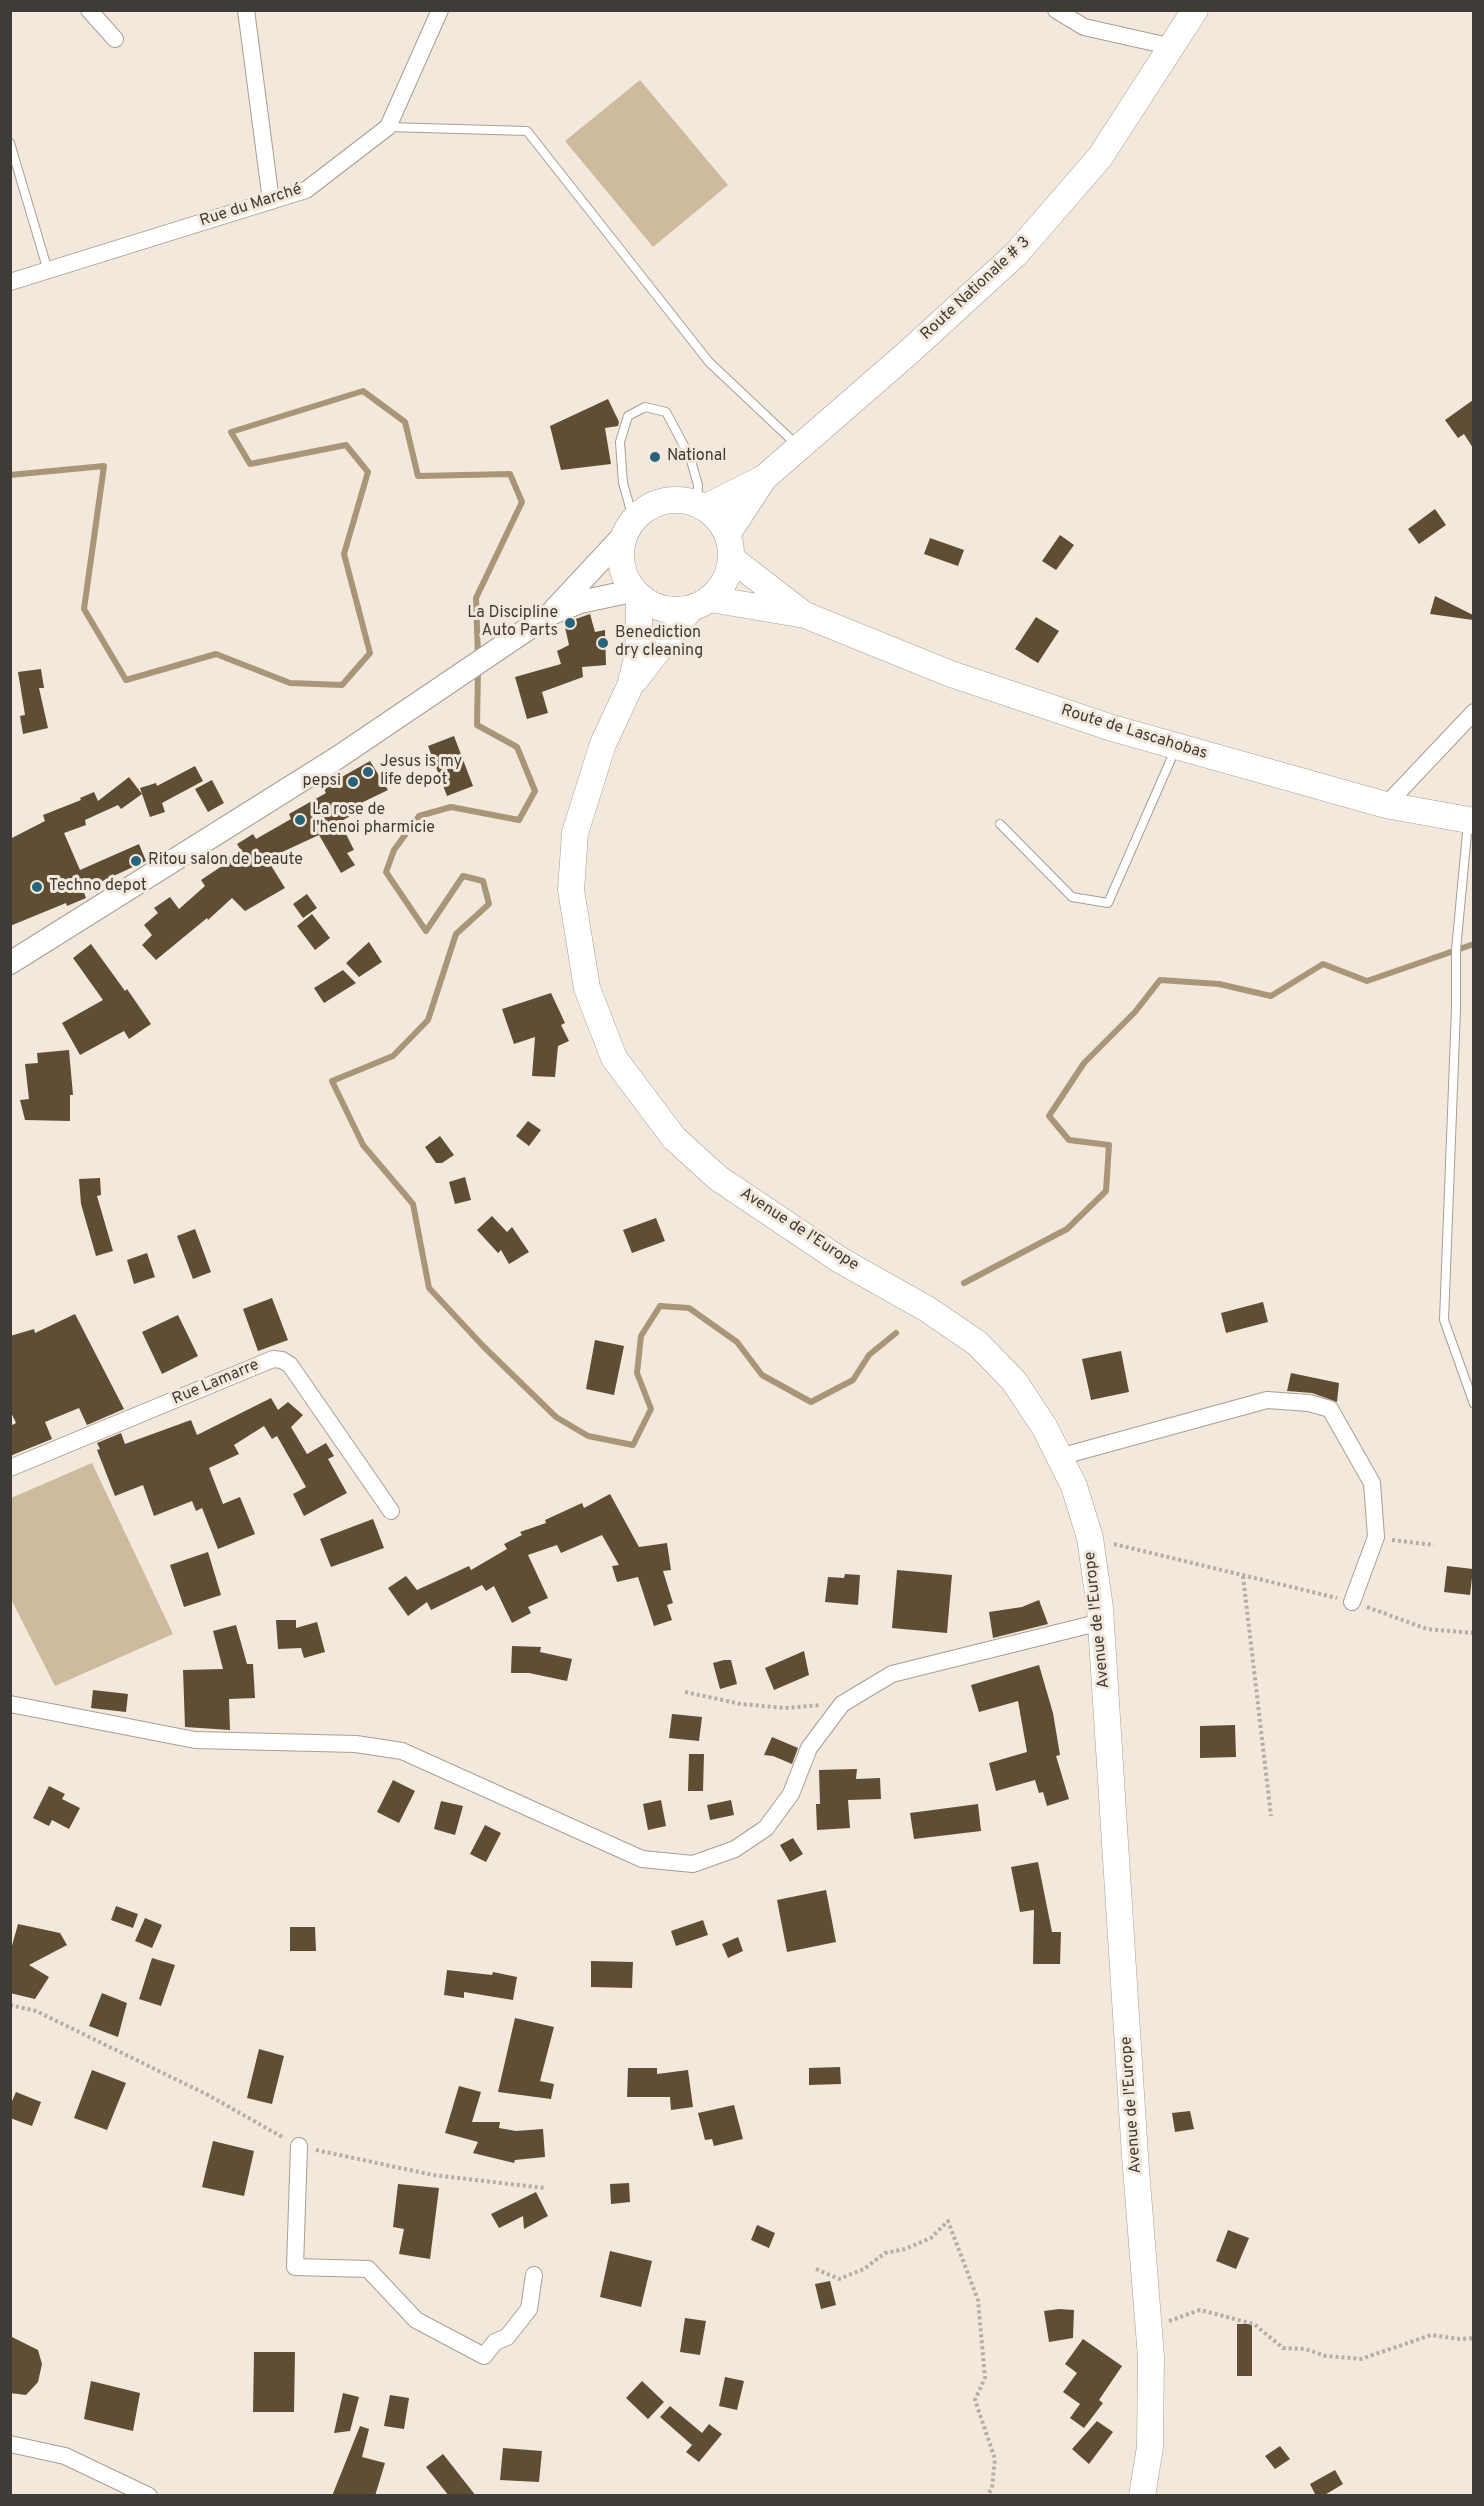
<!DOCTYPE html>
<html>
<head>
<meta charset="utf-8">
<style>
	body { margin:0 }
	#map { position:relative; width:1484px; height:2506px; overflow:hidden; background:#f2e9dc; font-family:Overpass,sans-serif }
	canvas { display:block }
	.frame { position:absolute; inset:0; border:12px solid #3f3c37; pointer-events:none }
</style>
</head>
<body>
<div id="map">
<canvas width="1484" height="2506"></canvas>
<div class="frame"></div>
</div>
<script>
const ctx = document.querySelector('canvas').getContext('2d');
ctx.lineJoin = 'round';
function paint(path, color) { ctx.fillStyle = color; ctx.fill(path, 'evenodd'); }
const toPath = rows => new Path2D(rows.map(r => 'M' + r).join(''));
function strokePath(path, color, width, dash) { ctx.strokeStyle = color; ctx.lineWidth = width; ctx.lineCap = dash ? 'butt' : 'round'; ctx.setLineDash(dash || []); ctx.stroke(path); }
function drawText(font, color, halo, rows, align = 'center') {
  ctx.font = font + ' Overpass,sans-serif'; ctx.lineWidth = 6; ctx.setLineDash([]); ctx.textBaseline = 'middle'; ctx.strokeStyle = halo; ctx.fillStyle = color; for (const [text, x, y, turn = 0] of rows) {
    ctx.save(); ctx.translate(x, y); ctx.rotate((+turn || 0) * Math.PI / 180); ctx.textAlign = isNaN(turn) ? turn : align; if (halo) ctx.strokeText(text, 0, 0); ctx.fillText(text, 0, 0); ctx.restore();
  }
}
paint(toPath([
	[640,80,728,185,653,247,565,141],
	[92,1463,173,1634,55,1686,11,1599,11,1498]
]), '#cebb9e');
strokePath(toPath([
	[10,475,104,466,84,609,126,680,216,654,290,683,342,685,370,653,344,554,368,472,346,445,250,464,231,432,363,391,405,422,418,476,510,474,522,502,476,598,478,657],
	[478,670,477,725,517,747,535,791,519,820,451,807,419,816,394,850,386,872,426,931,463,876,483,881,489,904,456,934,428,1020,393,1056,332,1081,363,1145,413,1204,429,1288,484,1347,556,1417,588,1436,633,1445,651,1409,637,1373,641,1336,660,1306,689,1308,737,1342,762,1375,811,1402,853,1380,869,1355,896,1333],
	[964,1283,1067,1229,1106,1191,1109,1145,1069,1140,1049,1116,1084,1063,1135,1012,1160,980,1219,984,1271,996,1323,964,1367,981,1474,944]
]), '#a99678', 6);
paint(toPath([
	[608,399,619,422,618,426,605,428,611,464,561,470,550,426],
	[1473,400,1473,448,1464,434,1458,438,1445,420],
	[1435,509,1446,525,1419,544,1408,529],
	[1060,535,1074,545,1056,570,1042,561],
	[930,538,964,550,958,566,924,554],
	[1435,596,1473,615,1473,620,1430,614],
	[590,614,595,632,605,630,606,665,582,667,583,677,542,692,548,713,527,719,515,677,561,664,557,651,569,645,564,623],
	[1036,617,1059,631,1038,663,1015,649],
	[41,669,44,688,39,688,48,728,23,734,20,716,25,715,18,672],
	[454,736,473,786,447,796,428,746],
	[370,761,388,790,357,805,360,810,340,822,354,850,347,853,355,865,341,873,319,835,267,859,285,888,245,911,232,898,208,920,207,918,156,960,142,945,152,935,144,925,158,913,154,908,170,897,179,909,205,886,201,880,225,864,223,863,240,849,237,844,253,834,256,839,291,819,289,814,326,793,322,786,338,775,340,778],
	[195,766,203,781,162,803,165,812,150,817,140,788,156,783,157,786],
	[129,777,142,794,121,809,118,805,85,820,86,825,64,833,80,870,139,844,146,861,83,890,86,898,67,906,66,903,10,926,10,839,45,821,43,815,81,800,80,798,94,792,98,801],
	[212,780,224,803,208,812,195,789],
	[307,894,317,908,303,918,293,904],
	[312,914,330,938,315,950,297,926],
	[369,942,382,962,359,977,346,963],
	[91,944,125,991,127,989,151,1024,129,1039,124,1031,80,1055,62,1023,103,1000,73,958],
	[343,970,356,983,324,1003,314,988],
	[551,993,565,1023,561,1025,569,1041,558,1046,555,1077,532,1076,535,1037,514,1044,502,1009],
	[69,1050,73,1095,70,1095,70,1121,25,1120,20,1100,29,1099,25,1064,38,1063,37,1053],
	[528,1121,541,1130,529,1146,516,1136],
	[440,1136,454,1155,442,1163,436,1163,425,1147],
	[465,1177,471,1200,455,1204,449,1182],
	[100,1178,101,1195,97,1196,113,1251,96,1256,81,1204,79,1179],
	[492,1216,507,1232,512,1227,529,1252,509,1264,501,1250,498,1253,477,1230],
	[656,1218,665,1241,632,1253,623,1230],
	[195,1229,211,1272,193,1279,177,1236],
	[147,1253,155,1277,134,1284,127,1260],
	[272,1298,288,1340,258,1351,243,1309],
	[1263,1302,1268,1322,1226,1333,1221,1313],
	[75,1314,124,1409,87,1425,79,1408,45,1422,52,1439,10,1456,10,1426,16,1423,10,1410,10,1336,34,1329,35,1333],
	[178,1315,198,1356,162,1374,142,1332],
	[595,1340,624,1346,614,1395,586,1389],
	[1121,1351,1129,1392,1091,1400,1082,1359],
	[1291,1373,1339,1383,1337,1402,1312,1393,1287,1391],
	[271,1398,278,1410,288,1402,303,1415,291,1427,307,1454,326,1443,334,1456,328,1459,347,1493,304,1516,293,1494,306,1487,277,1436,272,1439,264,1426,234,1445,239,1454,209,1468,223,1504,240,1497,255,1534,218,1549,202,1508,196,1511,192,1501,154,1516,143,1485,115,1496,97,1450,100,1449,97,1443,121,1433,125,1444,191,1420,197,1435],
	[610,1494,639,1547,667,1543,671,1570,663,1571,673,1603,667,1605,672,1620,654,1626,638,1577,617,1582,612,1566,619,1565,602,1535,561,1553,557,1545,528,1555,548,1598,528,1607,531,1613,512,1623,494,1586,486,1591,482,1585,431,1610,427,1602,408,1616,388,1588,406,1576,417,1590,469,1566,471,1570,507,1549,504,1544,522,1535,520,1532,546,1523,545,1520,582,1503,584,1508],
	[373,1519,384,1548,331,1567,320,1539],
	[208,1552,221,1595,184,1607,170,1565],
	[1447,1566,1473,1569,1470,1595,1444,1592],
	[897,1570,952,1575,947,1633,892,1628],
	[845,1574,860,1575,858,1605,825,1602,828,1577,844,1578],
	[1039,1600,1048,1624,993,1638,989,1612,1022,1607],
	[276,1620,296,1620,296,1628,317,1622,325,1652,304,1658,301,1648,278,1649],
	[236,1625,247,1664,253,1664,255,1698,229,1699,230,1730,185,1727,183,1670,223,1669,213,1631],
	[512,1646,541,1647,540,1652,572,1659,567,1681,529,1673,511,1673],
	[804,1651,809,1675,774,1690,765,1668],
	[724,1660,731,1660,737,1684,720,1689,713,1663],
	[1039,1665,1053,1713,1060,1755,1056,1756,1069,1799,1047,1806,1043,1792,1039,1793,1035,1780,996,1791,989,1763,1027,1752,1018,1701,979,1712,971,1685],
	[93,1690,128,1694,126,1712,91,1708],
	[672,1714,702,1717,699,1741,669,1738],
	[1235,1725,1236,1757,1200,1758,1200,1726],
	[772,1737,798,1748,792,1764,773,1756,764,1755],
	[689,1754,704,1754,703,1791,688,1791],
	[857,1769,856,1779,880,1778,881,1799,848,1800,850,1828,817,1830,816,1804,820,1804,819,1770],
	[393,1780,415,1791,399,1823,377,1812],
	[49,1786,65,1794,62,1799,80,1808,69,1829,52,1820,49,1826,33,1818],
	[661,1800,666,1826,648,1830,643,1804],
	[731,1800,734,1815,710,1820,707,1805],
	[441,1801,463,1806,455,1835,434,1829],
	[978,1804,981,1831,914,1839,910,1813],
	[485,1825,501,1833,486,1862,470,1854],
	[793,1838,803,1854,790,1862,780,1845],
	[1038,1862,1052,1932,1061,1932,1060,1964,1033,1964,1034,1910,1020,1912,1011,1867],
	[826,1890,836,1942,787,1952,777,1900],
	[116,1906,138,1914,133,1928,111,1920],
	[145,1918,162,1925,152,1948,135,1941],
	[703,1920,708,1935,676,1946,671,1931],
	[18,1924,60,1933,67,1945,29,1965,49,1977,35,1999,10,1993,10,1953],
	[290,1927,315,1927,316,1951,290,1951],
	[738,1937,743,1951,728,1958,722,1944],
	[152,1958,175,1965,161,2006,139,1999],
	[591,1961,633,1962,632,1988,591,1987],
	[447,1970,492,1975,493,1972,517,1977,513,2000,464,1992,464,1998,444,1995],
	[102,1993,127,2003,118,2037,89,2026],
	[515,2018,554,2027,540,2081,554,2084,551,2099,498,2092],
	[259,2049,284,2056,272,2104,247,2098],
	[840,2067,841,2084,809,2085,809,2068],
	[628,2068,657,2068,657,2074,688,2070,693,2107,671,2110,670,2097,627,2097],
	[92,2070,126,2083,107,2130,74,2118],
	[459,2086,481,2092,472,2122,500,2122,499,2128,516,2131,543,2129,545,2157,515,2160,514,2163,473,2153,478,2142,445,2133],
	[16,2092,41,2102,32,2126,10,2118,10,2106],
	[734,2105,743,2139,714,2146,712,2139,705,2140,698,2113],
	[1190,2111,1194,2129,1175,2132,1172,2113],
	[213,2141,254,2151,244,2196,202,2187],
	[629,2183,630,2202,611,2204,610,2184],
	[398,2184,439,2188,430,2259,399,2254,404,2229,393,2227],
	[536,2192,548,2216,524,2229,523,2216,499,2228,491,2214],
	[757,2225,775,2233,769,2248,751,2240],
	[1228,2230,1249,2238,1236,2269,1216,2261],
	[610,2251,652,2261,641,2307,600,2297],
	[830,2281,836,2305,821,2309,815,2284],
	[1059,2309,1074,2310,1073,2338,1049,2342,1044,2311],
	[685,2318,706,2321,700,2355,680,2352],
	[1237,2324,1252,2324,1252,2376,1237,2376],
	[10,2336,38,2350,42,2364,38,2382,26,2395,10,2393],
	[1083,2339,1122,2366,1099,2400,1103,2403,1084,2428,1070,2418,1080,2404,1063,2392,1077,2373,1065,2364],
	[254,2352,295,2352,294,2412,253,2412],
	[725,2377,744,2381,737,2410,719,2406],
	[91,2381,140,2393,133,2431,84,2419],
	[642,2381,664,2402,648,2419,626,2398],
	[343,2393,359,2397,350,2431,334,2433],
	[390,2395,409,2398,404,2429,384,2426],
	[670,2406,702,2433,709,2424,722,2434,699,2462,686,2452,692,2445,660,2417],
	[1097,2421,1113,2432,1089,2464,1072,2449],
	[360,2426,369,2429,362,2457,385,2463,375,2496,332,2496],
	[1280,2446,1290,2459,1275,2469,1265,2456],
	[503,2448,542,2451,539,2482,500,2480],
	[443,2454,476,2496,449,2496,426,2467],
	[1335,2470,1343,2484,1323,2496,1316,2496,1310,2484]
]), '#5f4e33');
const lane = toPath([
	[388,127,527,131,709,362,798,446],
	[10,143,48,271],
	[633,518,623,483,620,442,628,416,645,407,666,412,690,457,698,485,697,503],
	[1468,822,1456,950,1456,1009,1444,1320,1474,1404],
	[1000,824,1072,897,1108,903,1175,750]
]);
const street = toPath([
	[89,10,115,39],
	[246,10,271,201],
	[1056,10,1084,27,1173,47],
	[10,282,306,190,388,127,440,10],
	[1386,805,1474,712],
	[1059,1457,1267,1400,1309,1403,1330,1409,1372,1483,1376,1537,1352,1602],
	[10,1468,273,1359,282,1360,290,1365,391,1511],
	[10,1704,195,1740,356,1744,402,1751,642,1859,693,1864,735,1849,766,1828,791,1794,809,1748,842,1704,892,1674,1101,1622],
	[299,2146,295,2267,368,2269,416,2320,484,2356,495,2342,507,2337,529,2309,534,2275],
	[10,2444,65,2456,149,2496]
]);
const secondary = toPath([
	[555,609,622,537],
	[10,963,337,758,550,614,580,602,632,591]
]);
const primary = toPath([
	'621 555a55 55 0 1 1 110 0a55 55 0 1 1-110 0Z',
	[706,507,764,478,910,351,1016,254,1100,157,1195,10],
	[728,533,764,478],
	[732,559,802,613],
	[639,598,639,650,630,686,603,744,575,833,571,890,587,988,614,1058,674,1138,718,1178,840,1260,927,1309,977,1343,1014,1381,1045,1428,1074,1486,1090,1538,1100,1608,1135,2156,1151,2357,1150,2447,1142,2496],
	[710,599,805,615,951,674,1112,728,1386,805,1474,821],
	[636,679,691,608]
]);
strokePath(lane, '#a79f93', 10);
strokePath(street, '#a79f93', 18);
strokePath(secondary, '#a79f93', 24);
strokePath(primary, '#a79f93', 27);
strokePath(toPath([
	[1392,1540,1434,1545],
	[1114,1544,1337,1598],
	[1243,1576,1271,1816],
	[1367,1607,1427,1629,1474,1633],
	[685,1692,741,1704,785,1708,821,1705],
	[10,2005,36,2011,208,2095,284,2138],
	[316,2150,433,2175,544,2188],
	[816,2269,839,2279,864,2269,885,2253,905,2249,931,2238,948,2221,978,2300,985,2378,975,2400,995,2459,992,2488,987,2496],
	[1169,2321,1200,2310,1254,2324,1283,2348,1305,2349,1326,2356,1361,2359,1431,2335,1460,2339,1474,2338]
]), '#b5aea4', 4, [3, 3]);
strokePath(lane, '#fff', 8);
strokePath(street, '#fff', 16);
strokePath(secondary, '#fff', 22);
strokePath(primary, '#fff', 26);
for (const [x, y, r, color] of [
	[655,457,6,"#28637c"],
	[570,623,6,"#28637c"],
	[603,643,6,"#28637c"],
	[368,772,6,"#28637c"],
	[353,782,6,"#28637c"],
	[300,820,6,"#28637c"],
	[136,861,6,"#28637c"],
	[37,887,6,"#28637c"]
]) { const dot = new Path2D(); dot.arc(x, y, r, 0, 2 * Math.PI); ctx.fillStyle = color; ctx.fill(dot); strokePath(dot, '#f2e9dc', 2); }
drawText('16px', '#3f3c37', '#f2e9dc', [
	["Rue du Marché",251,206,-18],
	["Route Nationale # 3",976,289,-43],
	["Route de Lascahobas",1134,733,17],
	["Avenue de l'Europe",799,1230,33],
	["Rue Lamarre",216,1383,-23],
	["Avenue de l'Europe",1098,1620,-96],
	["Avenue de l'Europe",1132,2105,-94]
]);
drawText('16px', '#3f3c37', '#f2e9dc', [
	["National",667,457],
	["La Discipline",558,614,"right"],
	["Auto Parts",558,632,"right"],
	["Benediction",615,634],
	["dry cleaning",615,652],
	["Jesus is my",380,763],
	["life depot",380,781],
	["pepsi",341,782,"right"],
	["La rose de",312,811],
	["l'henoi pharmicie",312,829],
	["Ritou salon de beaute",148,861],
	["Techno depot",49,887]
], 'left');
</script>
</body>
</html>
